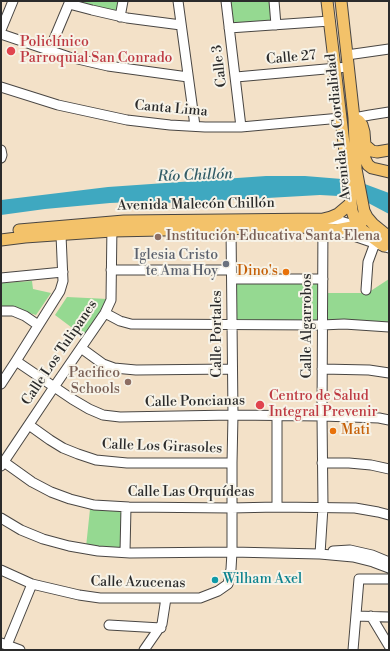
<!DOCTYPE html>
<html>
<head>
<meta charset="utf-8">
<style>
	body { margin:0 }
	#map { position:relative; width:390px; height:651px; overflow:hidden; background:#f3e1c8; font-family:"Libre Bodoni",serif }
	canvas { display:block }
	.frame { position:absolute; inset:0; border:2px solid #2b2b2b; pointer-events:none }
</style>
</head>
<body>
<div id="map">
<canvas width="390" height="651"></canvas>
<div class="frame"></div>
</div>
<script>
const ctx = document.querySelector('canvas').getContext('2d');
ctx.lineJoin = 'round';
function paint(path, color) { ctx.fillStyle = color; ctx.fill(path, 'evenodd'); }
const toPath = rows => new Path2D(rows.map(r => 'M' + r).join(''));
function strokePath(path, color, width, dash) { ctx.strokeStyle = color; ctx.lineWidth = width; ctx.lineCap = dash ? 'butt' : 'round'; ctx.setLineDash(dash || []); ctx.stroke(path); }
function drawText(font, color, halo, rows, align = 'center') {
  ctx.font = font + ' "Libre Bodoni",serif'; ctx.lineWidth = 4; ctx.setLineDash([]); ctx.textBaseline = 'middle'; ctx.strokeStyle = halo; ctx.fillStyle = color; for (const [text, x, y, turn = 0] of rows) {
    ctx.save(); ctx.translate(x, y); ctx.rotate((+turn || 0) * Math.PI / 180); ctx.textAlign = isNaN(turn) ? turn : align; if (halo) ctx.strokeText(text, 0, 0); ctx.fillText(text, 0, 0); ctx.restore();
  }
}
paint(toPath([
	[71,1,122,1,119,14],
	[229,1,271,1,273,23,231,26],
	[389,279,389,325,327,322,328,293,364,293,369,292],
	[233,280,319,280,318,322,234,321],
	[32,281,33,289,51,293,36,315,13,308,1,308,1,283],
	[67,297,108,299,87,335,71,327,55,315],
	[90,509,121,511,121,547,86,547]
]), '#95d991');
paint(toPath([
	[266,176,305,176,354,180,389,193,389,214,357,197,320,195,179,203,133,202,110,203,45,209,1,215,1,200,108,187]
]), '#3fa8c0');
const minor = toPath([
	[178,1,195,126],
	[226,1,241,127],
	[274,1,276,25],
	[69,4,92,10,127,18,181,25],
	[120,17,123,1],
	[229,28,330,21],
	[1,30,13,1],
	[1,34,69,57,108,66,188,77],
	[49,51,70,1],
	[347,55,389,49],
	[236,77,348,67],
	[1,87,58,105,127,120,170,125,205,127,241,127,341,118],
	[354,118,370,115,389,112],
	[1,150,2,155,1,158],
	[336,230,389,248],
	[111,270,231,270],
	[1,278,63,272],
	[232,279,323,279],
	[366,290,368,262,375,243],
	[1,311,13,311,25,316,38,325],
	[105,313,120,321,131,324,322,325,344,324,389,327],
	[81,348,103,364,114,368,136,370,232,369],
	[16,361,72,399,89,409,103,415,120,417,233,415,322,416,379,418,389,420],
	[322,369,369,370,389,373],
	[1,384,16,361,60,291,63,281,61,235],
	[29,425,50,440,63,448,78,454,96,460,127,463,232,463],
	[4,462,32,482,51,492,70,499,94,505,129,507,231,508,277,507,355,508,378,512,389,515],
	[322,463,349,463,371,465,389,469],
	[1,466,54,387,105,313,111,300,112,225],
	[277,507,277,415],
	[1,518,21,530,43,539,69,546,98,551,130,553,232,552,320,554,353,557,373,562,389,568],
	[333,551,350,550,372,555,389,562],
	[125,552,126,507],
	[320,554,323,507,322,416,323,219,337,220,357,226],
	[1,570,32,584,79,595,100,598,200,598,218,591,228,584,231,569,232,552,232,463,233,415,231,228],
	[356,616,389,617],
	[371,616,389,646],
	[109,625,161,628],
	[1,643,20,650],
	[7,645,32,584],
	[144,650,162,624,166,598],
	[353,650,359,579,389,579]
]);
const major = toPath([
	[327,1,352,211,357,226,384,246],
	[354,118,359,121,362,125,364,132,365,145,364,153,365,159,368,165,372,168,389,172],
	[365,145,372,151,377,152,389,150],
	[364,211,367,217,373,224,389,237],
	[19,230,124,221,323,219,331,217,338,214,351,203],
	[1,240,25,237,112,231,313,227,336,230,357,226,362,222,364,217,364,211,356,169,354,118,341,1]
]);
strokePath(minor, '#494643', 11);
strokePath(major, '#494643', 13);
strokePath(minor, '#fff', 9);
strokePath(major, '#f3c26a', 11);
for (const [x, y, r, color] of [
	[11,51,5,"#e0444e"],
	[158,237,4,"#8d6e63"],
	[226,264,4,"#6b7280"],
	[286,272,4,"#e8710a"],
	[128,382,4,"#8d6e63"],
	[260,405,5,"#e0444e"],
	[333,431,4,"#e8710a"],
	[215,580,4,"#0f9aa8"]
]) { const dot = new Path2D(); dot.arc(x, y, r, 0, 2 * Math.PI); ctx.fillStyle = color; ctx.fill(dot); strokePath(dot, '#f7f3e8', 1.5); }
drawText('14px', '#be3a42', '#f7f3e8', [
	["Policlínico",20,43],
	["Parroquial San Conrado",20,59],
	["Centro de Salud",269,397],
	["Integral Prevenir",269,413]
], 'left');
drawText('14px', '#2b2b2b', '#f7f3e8', [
	["Calle 27",291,58,-5],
	["Calle 3",220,66,-97],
	["Canta Lima",171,109,5],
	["Avenida La Cordialidad",339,127,-96],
	["Avenida Malecón Chillón",196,205,-1],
	["Calle Algarrobos",308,326,-90],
	["Calle Portales",218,334,-90],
	["Calle Los Tulipanes",60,353,-56],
	["Calle Poncianas",195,402,-1],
	["Calle Los Girasoles",162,447,2],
	["Calle Las Orquídeas",191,493],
	["Calle Azucenas",138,583,1]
]);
drawText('14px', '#785e54', '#f7f3e8', [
	["Institución Educativa Santa Elena",166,237],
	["Pacifico",120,374,"right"],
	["Schools",120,390,"right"]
], 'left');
drawText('14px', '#5b616d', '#f7f3e8', [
	["Iglesia Cristo",218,256],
	["te Ama Hoy",218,272]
], 'right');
drawText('14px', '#c56008', '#f7f3e8', [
	["Dino's",278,272],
	["Mati",341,431,"left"]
], 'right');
drawText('14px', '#0d838f', '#f7f3e8', [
	["Wilham Axel",223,580]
], 'left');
drawText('italic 15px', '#335d67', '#f7f3e8', [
	["Río Chillón",195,176,-2]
]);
</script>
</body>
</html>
